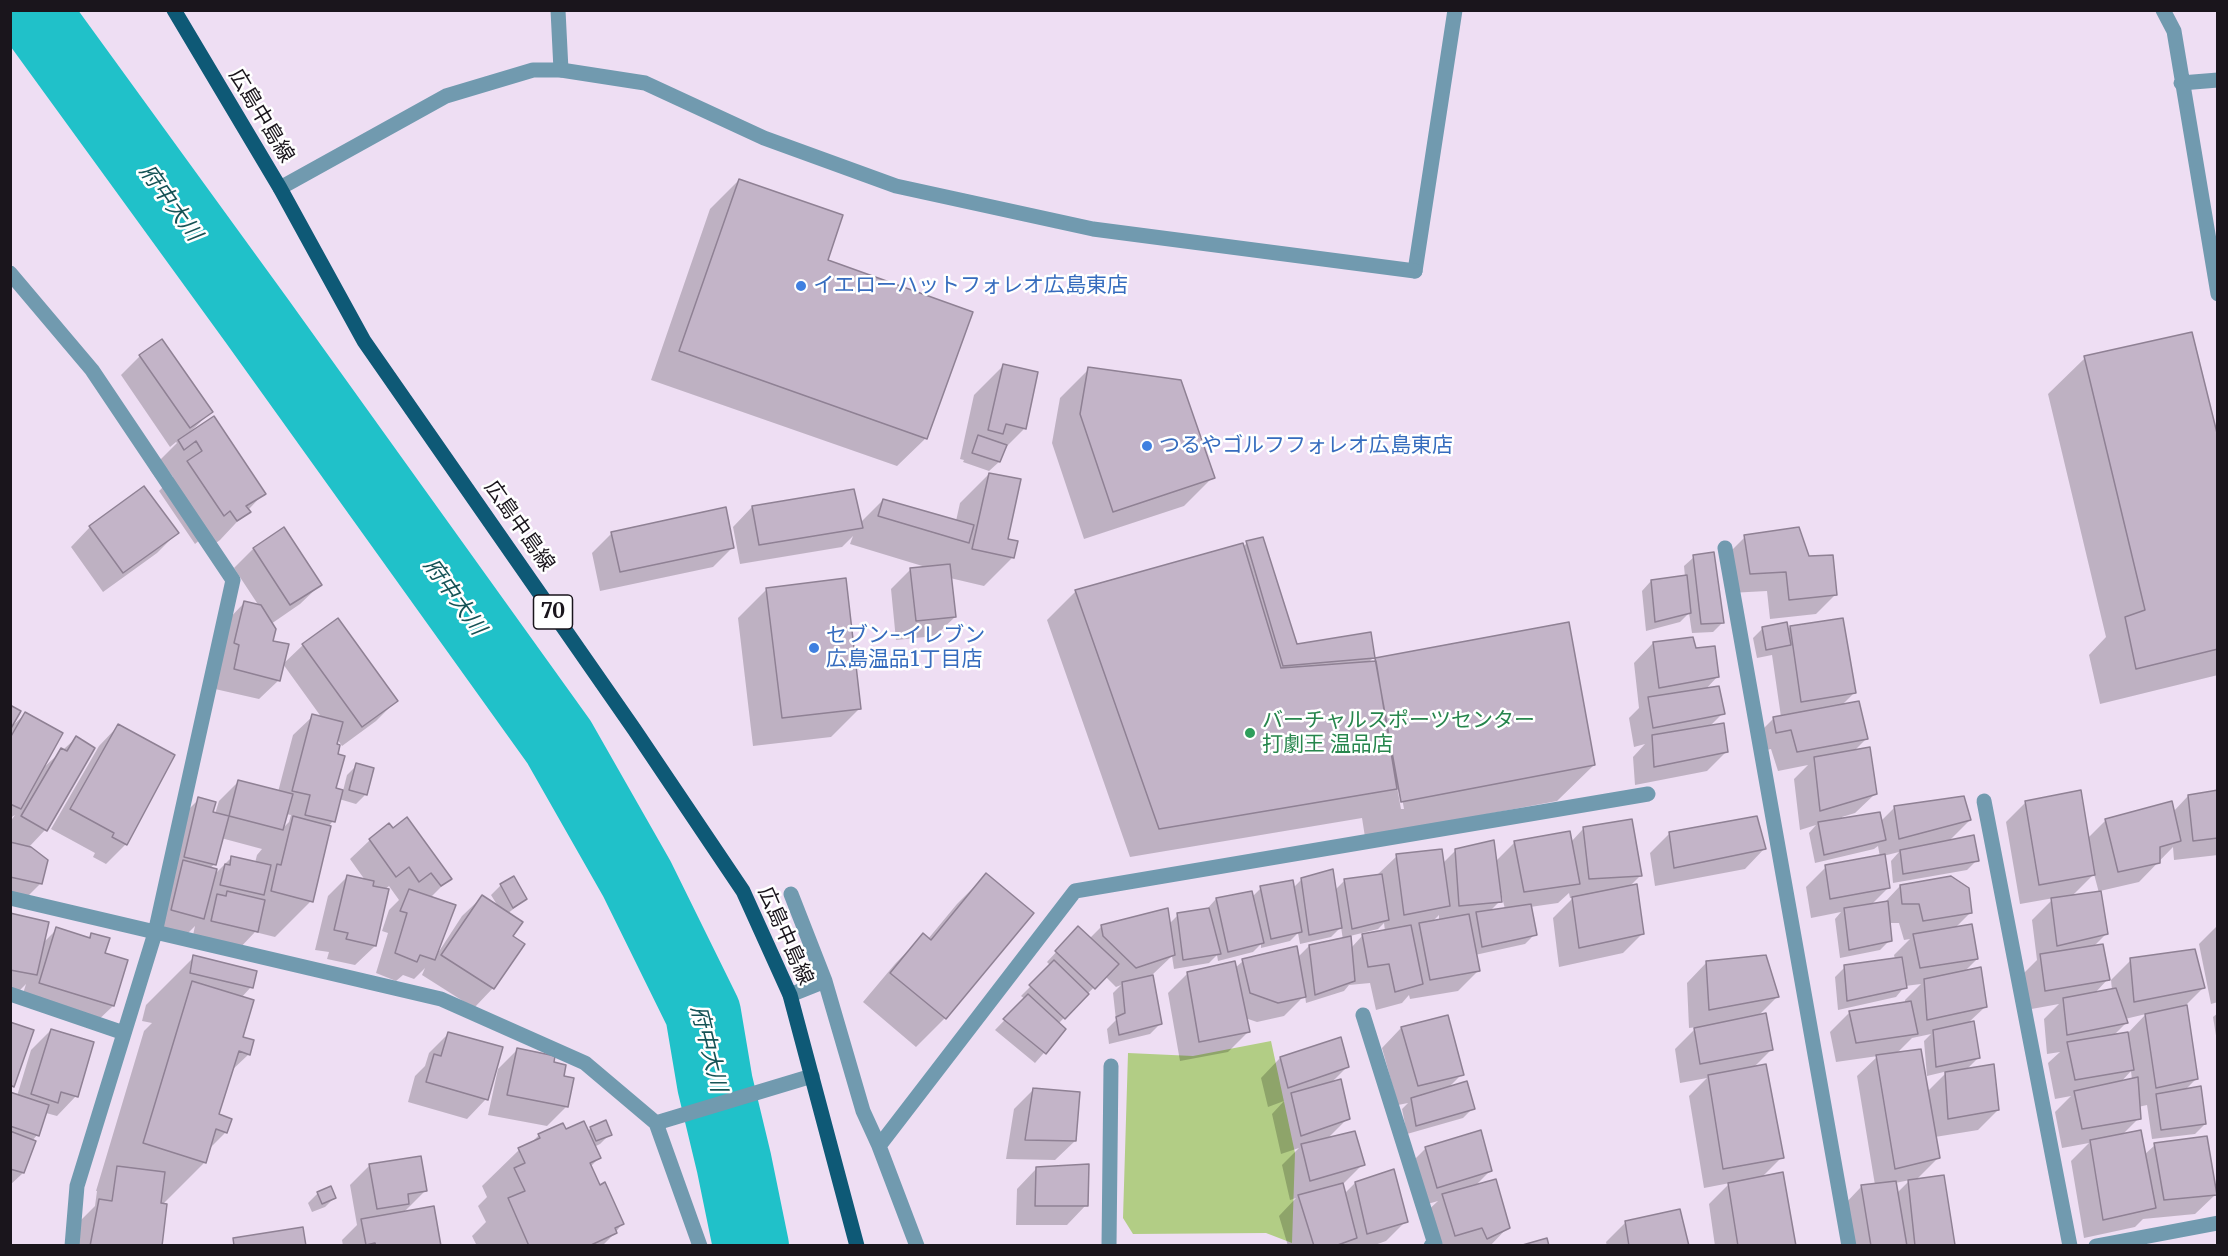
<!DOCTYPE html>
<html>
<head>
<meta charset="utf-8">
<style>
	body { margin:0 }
	#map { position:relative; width:2228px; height:1256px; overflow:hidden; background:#eedef3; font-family:Merriweather,serif }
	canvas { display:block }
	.frame { position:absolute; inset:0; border:12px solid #1a151c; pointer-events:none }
</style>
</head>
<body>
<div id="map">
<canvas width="2228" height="1256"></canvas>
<div class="frame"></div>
</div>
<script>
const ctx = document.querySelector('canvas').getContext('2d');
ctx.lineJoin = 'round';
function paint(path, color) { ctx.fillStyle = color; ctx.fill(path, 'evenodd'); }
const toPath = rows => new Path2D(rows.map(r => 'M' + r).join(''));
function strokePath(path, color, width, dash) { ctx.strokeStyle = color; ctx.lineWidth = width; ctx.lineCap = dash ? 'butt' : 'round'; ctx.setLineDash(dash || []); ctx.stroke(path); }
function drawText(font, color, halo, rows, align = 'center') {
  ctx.font = font + ' Merriweather,"Noto Sans JP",serif'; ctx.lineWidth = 5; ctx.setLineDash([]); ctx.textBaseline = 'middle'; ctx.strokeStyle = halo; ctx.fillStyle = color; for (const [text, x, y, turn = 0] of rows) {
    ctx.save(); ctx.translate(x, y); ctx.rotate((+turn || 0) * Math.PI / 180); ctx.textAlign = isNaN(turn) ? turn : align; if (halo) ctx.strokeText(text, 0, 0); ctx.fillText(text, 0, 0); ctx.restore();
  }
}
paint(toPath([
	[1271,1041,1295,1153,1292,1243,1266,1233,1133,1234,1123,1218,1128,1053,1193,1056]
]), '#b2cd85');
paint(toPath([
	[739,180,826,261,926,438,897,466,651,380,710,209],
	[140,356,211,412,190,432,264,493,220,540,208,549,201,539,195,544,159,491,173,477,167,469,155,477,150,470,177,443,176,442,170,447,121,375],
	[2085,358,2218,443,2218,675,2100,704,2089,655,2106,637,2048,394],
	[1003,366,1025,428,1003,450,999,462,989,471,963,462,964,460,960,459,974,395],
	[1089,369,1213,477,1184,506,1084,539,1052,443,1060,398],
	[989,474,1013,557,984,586,950,578,955,617,935,636,896,640,891,589,910,570,929,568,850,544,853,536,842,547,740,564,733,527,752,507,860,523,883,500,956,521,960,503],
	[90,527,177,533,157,553,103,592,71,547],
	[283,529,320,585,300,604,271,624,271,642,279,680,259,699,215,689,225,623,244,603,259,606,234,568,253,549],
	[612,533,732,548,713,567,600,591,592,553],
	[1745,537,1807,557,1836,594,1816,614,1770,619,1767,591,1730,593,1725,557],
	[1247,543,1295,645,1374,657,1368,663,1373,662,1376,659,1594,765,1557,801,1365,837,1362,818,1130,857,1047,620,1076,591,1243,547],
	[1379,686,1382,686,1404,809,1401,809],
	[1694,557,1722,623,1713,632,1692,633,1689,613,1680,622,1646,631,1642,591,1651,581,1685,577,1684,566],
	[767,589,860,708,831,737,753,746,738,618],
	[1790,627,1854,693,1841,706,1866,739,1853,752,1875,794,1855,813,1842,817,1843,819,1880,822,1894,808,1970,820,1948,842,1977,860,1967,870,1893,883,1891,861,1899,852,1883,856,1889,887,1871,905,1884,903,1900,886,1970,913,1955,928,1977,959,1964,972,1985,1007,1968,1023,1978,1058,1965,1071,1998,1110,1978,1130,1935,1137,1938,1158,1916,1180,1953,1244,1952,1246,1849,1246,1842,1207,1861,1187,1875,1185,1857,1076,1878,1056,1836,1062,1830,1032,1849,1013,1905,1003,1905,1000,1921,984,1905,986,1896,997,1838,1010,1835,977,1845,967,1895,959,1894,955,1910,939,1904,940,1899,923,1889,923,1890,940,1880,950,1840,958,1835,919,1841,912,1811,918,1806,887,1826,867,1880,857,1878,846,1874,849,1815,863,1809,833,1816,825,1800,830,1794,779,1808,765,1778,771,1771,749,1757,752,1754,738,1774,718,1781,717,1772,655,1757,658,1753,638,1763,628,1787,631],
	[1931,1034,1924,1041,1927,1076,1948,1071,1927,1092,1896,1054,1912,1038],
	[1910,1180,1897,1193,1895,1183],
	[1653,643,1695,650,1718,676,1705,690,1723,713,1709,727,1726,752,1707,771,1635,785,1633,757,1645,744,1634,747,1629,718,1639,708,1634,663],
	[303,645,396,701,376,721,342,746,337,739,334,789,343,791,347,775,357,765,366,794,356,804,339,799,333,821,328,827,311,901,275,937,255,932,237,951,192,940,195,926,183,938,152,929,179,819,199,799,211,814,215,814,219,801,238,782,278,792,293,735,313,716,322,718,283,664],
	[286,814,291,815,289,822,281,830],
	[221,838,262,849,257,855,255,863,232,857,214,875,210,868,215,864],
	[25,714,42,769,76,738,93,749,45,830,29,847,41,883,21,903,10,900,10,844,16,844,10,841,10,822,15,815,10,818,10,728],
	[118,726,126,844,106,864,93,857,95,853,51,829,99,746],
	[2218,792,2218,855,2174,860,2173,847,2139,882,2100,891,2107,933,2092,948,2108,979,2094,994,2112,990,2111,980,2131,960,2204,987,2186,1005,2197,1078,2184,1091,2205,1124,2195,1134,2152,1139,2147,1105,2138,1107,2139,1118,2122,1135,2144,1155,2155,1145,2215,1195,2195,1214,2143,1219,2135,1227,2084,1238,2071,1161,2089,1143,2062,1148,2055,1112,2071,1096,2055,1099,2048,1063,2060,1052,2047,1054,2044,1019,2059,1004,2026,1010,2021,976,2037,960,2032,920,2054,898,2020,904,2006,822,2026,802,2088,838,2106,820,2173,812,2188,796],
	[2094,874,2099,893,2071,897],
	[2146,1014,2127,1034,2113,1036,2126,1023,2125,1019],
	[2131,1071,2132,1080,2120,1083],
	[1583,829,1640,876,1629,887,1643,933,1623,953,1559,967,1553,918,1573,898,1570,898,1569,893,1558,903,1530,907,1535,934,1525,944,1475,955,1478,971,1458,991,1410,999,1409,995,1402,1003,1376,1010,1370,983,1349,985,1344,991,1306,1003,1305,995,1284,1016,1257,1022,1245,1018,1248,1032,1228,1052,1180,1061,1168,993,1188,973,1235,968,1243,961,1297,958,1309,946,1343,940,1341,927,1331,937,1300,944,1298,933,1290,941,1261,948,1261,944,1253,952,1218,961,1217,955,1209,963,1174,969,1172,956,1152,975,1160,1024,1150,1034,1109,1044,1107,1029,1116,1020,1113,993,1121,985,1116,987,1105,976,1058,1024,1064,1030,1035,1063,995,1030,1025,999,1021,996,1051,966,1047,962,1069,938,1090,938,1102,926,1169,924,1178,915,1206,910,1216,899,1252,897,1261,888,1293,888,1302,879,1335,890,1345,880,1377,875,1397,856,1443,863,1456,850,1495,862,1515,842,1571,842],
	[1499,893,1501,893,1505,909,1490,911,1500,901],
	[1439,915,1439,921,1432,922],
	[1384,923,1385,931,1362,936,1351,948,1350,936,1378,929],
	[1670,833,1764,849,1745,869,1655,886,1650,853],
	[370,840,450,878,430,898,438,953,462,916,482,897,499,908,491,895,501,885,526,899,507,914,511,936,493,988,474,1008,422,975,425,968,414,979,403,975,396,981,376,973,388,933,382,931,389,910,399,900,389,886,384,890,375,946,355,965,327,959,329,952,315,950,328,896,348,876,365,880,350,859],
	[986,875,1032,913,945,1018,916,1047,863,1002,895,964,923,935,928,939,957,904],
	[10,914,43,943,57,929,88,938,92,934,104,954,113,1006,93,1025,20,1003,26,984,16,994,10,993],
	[2218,925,2218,1002,2211,1004,2199,944],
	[194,957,251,987,241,998,242,1038,249,1054,230,1072,217,1115,226,1132,209,1149,205,1162,162,1205,160,1246,75,1246,80,1221,95,1206,97,1191,96,1191,144,1031,152,1023,142,1021,146,1005],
	[1706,963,1778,996,1758,1016,1771,1050,1753,1068,1782,1157,1762,1177,1795,1246,1715,1246,1709,1204,1730,1183,1704,1188,1689,1096,1707,1078,1680,1083,1675,1049,1697,1027,1689,1028,1687,983],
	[2218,1013,2218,1048,2213,1017],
	[1447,1016,1462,1074,1448,1088,1473,1108,1463,1118,1407,1134,1402,1109,1408,1103,1398,1105,1382,1048,1401,1028],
	[51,1030,76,1096,57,1116,46,1113,37,1135,32,1141,23,1173,10,1185,10,1094,17,1096,31,1050],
	[449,1033,486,1099,467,1119,408,1102,415,1076,425,1066,429,1053],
	[517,1050,552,1063,562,1077,567,1106,547,1126,488,1115,498,1069],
	[1280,1058,1347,1067,1331,1083,1348,1118,1327,1139,1363,1164,1342,1185,1344,1194,1355,1183,1406,1221,1386,1241,1372,1246,1288,1246,1279,1216,1296,1198,1290,1200,1282,1165,1299,1148,1281,1154,1272,1114,1284,1101,1268,1107,1261,1078],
	[1034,1089,1075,1141,1055,1160,1006,1159,1014,1109],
	[591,1128,610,1134,600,1144,594,1147,599,1158,590,1167,599,1187,622,1224,615,1233,602,1246,477,1246,472,1236,486,1222,478,1206,487,1197,482,1186,519,1150,530,1144,539,1135,565,1131,587,1132],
	[1426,1148,1490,1171,1474,1187,1508,1227,1490,1246,1432,1246,1423,1215,1438,1201,1417,1207,1406,1168],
	[370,1165,426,1190,403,1213,440,1246,343,1246,342,1240,357,1225,350,1185],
	[1036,1169,1086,1205,1067,1225,1016,1225,1017,1189],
	[318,1193,334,1198,325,1207,312,1212,308,1203],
	[1626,1222,1687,1246,1607,1246,1606,1242]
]), '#0003');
strokePath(toPath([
	[31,10,257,321,559,742,637,879,703,1013,715,1084,734,1163,751,1246]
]), '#20c1c9', 76);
const building = toPath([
	[739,179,843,215,828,260,973,312,927,439,679,351,739,179],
	[2192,332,2218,437,2218,649,2136,669,2125,617,2145,610,2084,356,2192,332],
	[162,339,213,412,190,428,139,355,162,339],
	[1003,364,1038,372,1026,429,1006,424,1003,434,988,430,1003,364],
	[1088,367,1181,380,1215,478,1113,512,1080,414,1088,367],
	[214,416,266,494,246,506,251,512,237,521,230,511,224,516,187,461,202,451,196,441,184,450,178,440,214,416],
	[978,435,1007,445,1000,462,972,453,978,435],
	[989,473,1021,479,1008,539,1018,541,1014,558,972,549,989,473],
	[144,486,179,533,123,573,89,526,144,486],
	[854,489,863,528,759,545,752,506,854,489],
	[883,499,974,525,969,543,878,516,883,499],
	[726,507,734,548,620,572,611,532,726,507],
	[284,527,322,585,290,605,253,548,284,527],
	[1799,527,1809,556,1833,555,1837,595,1789,600,1786,572,1750,574,1744,535,1799,527],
	[1263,537,1297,644,1371,632,1375,658,1283,666,1246,541,1263,537],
	[1243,543,1281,668,1376,661,1397,789,1159,829,1075,590,1243,543],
	[1714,552,1724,623,1701,624,1693,555,1714,552],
	[950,564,956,617,916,621,910,568,950,564],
	[1687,575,1691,613,1655,622,1651,580,1687,575],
	[846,578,861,709,782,718,766,588,846,578],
	[244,601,261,605,276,629,273,641,289,644,280,681,234,669,239,645,234,643,244,601],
	[338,618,398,701,362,727,302,644,338,618],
	[1843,618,1856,693,1801,702,1790,626,1843,618],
	[1569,622,1595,765,1401,802,1375,658,1569,622],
	[1787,622,1791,645,1766,650,1762,627,1787,622],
	[1693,637,1696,648,1715,646,1719,677,1659,688,1653,642,1693,637],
	[1719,686,1725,714,1653,728,1648,697,1719,686],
	[1859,701,1868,739,1797,752,1791,730,1776,733,1773,717,1859,701],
	[10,705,21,711,10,730,10,705],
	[25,712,63,733,21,809,10,804,10,738,25,712],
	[312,714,343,722,337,744,340,745,338,754,345,756,336,788,343,790,335,822,305,815,310,795,292,791,312,714],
	[1724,723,1728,752,1654,767,1652,735,1724,723],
	[118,724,175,755,127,845,112,837,114,833,70,809,118,724],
	[76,736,95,748,47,831,21,816,61,748,67,751,76,736],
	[1870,747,1877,794,1820,811,1814,757,1870,747],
	[356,763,374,768,367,795,349,790,356,763],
	[238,780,293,794,283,830,229,816,238,780],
	[2081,790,2095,875,2039,885,2025,801,2081,790],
	[2218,790,2218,838,2193,841,2188,795,2218,790],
	[1964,796,1971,820,1899,839,1894,806,1964,796],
	[198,797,216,802,213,812,229,816,216,865,184,857,198,797],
	[2172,801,2181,841,2160,847,2160,863,2118,872,2105,819,2172,801],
	[1880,812,1886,840,1824,855,1818,822,1880,812],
	[293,816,331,826,313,902,271,891,277,864,281,865,293,816],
	[1757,816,1766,849,1674,868,1669,832,1757,816],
	[407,817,452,879,441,886,431,873,419,882,409,867,396,877,369,839,389,823,393,828,407,817],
	[1632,819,1642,876,1589,879,1583,827,1632,819],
	[1570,831,1580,884,1524,892,1514,841,1570,831],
	[1974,835,1979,861,1903,874,1900,850,1974,835],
	[1494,840,1502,902,1459,906,1455,849,1494,840],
	[10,842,31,847,48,860,42,884,10,877,10,842],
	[1442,849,1450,906,1404,915,1396,854,1442,849],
	[1885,854,1890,888,1830,899,1825,865,1885,854],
	[231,856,271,865,264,895,220,885,225,864,230,865,231,856],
	[183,860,217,869,204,919,171,910,183,860],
	[1333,869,1342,928,1309,935,1301,878,1333,869],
	[986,873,1034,913,946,1019,890,973,923,933,931,940,986,873],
	[1382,874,1389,920,1352,929,1344,879,1382,874],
	[347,875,374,881,373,886,389,889,376,946,346,939,348,933,334,930,347,875],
	[514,876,527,899,513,908,500,884,514,876],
	[1951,876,1969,888,1972,913,1923,921,1919,904,1902,904,1900,885,1951,876],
	[1293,880,1302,932,1271,939,1260,886,1293,880],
	[1637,884,1644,934,1579,948,1572,897,1637,884],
	[409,889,456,905,435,960,420,955,417,962,395,953,407,913,400,911,409,889],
	[227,891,265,900,258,932,211,921,217,894,226,896,227,891],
	[1252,891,1264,943,1228,952,1216,898,1252,891],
	[2101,891,2108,934,2057,946,2051,898,2101,891],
	[482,895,523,922,513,936,525,944,494,989,441,955,482,895],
	[1888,901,1892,941,1849,950,1844,908,1888,901],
	[1531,904,1537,935,1482,947,1476,912,1531,904],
	[1168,908,1175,955,1136,968,1103,936,1101,925,1168,908],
	[1209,908,1221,954,1183,960,1177,913,1209,908],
	[10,913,49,922,37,975,10,970,10,913],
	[1469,914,1480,971,1430,980,1419,923,1469,914],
	[1972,924,1978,959,1920,968,1913,934,1972,924],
	[1411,925,1423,984,1395,992,1389,964,1368,967,1362,934,1411,925],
	[1078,926,1119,964,1095,989,1055,951,1078,926],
	[56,927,90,938,91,933,110,938,105,953,128,960,114,1006,39,983,56,927],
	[1351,936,1355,981,1315,995,1309,945,1351,936],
	[2103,944,2110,980,2045,991,2040,954,2103,944],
	[1297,946,1306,997,1278,1003,1250,993,1242,959,1297,946],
	[2195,949,2205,988,2134,1002,2130,958,2195,949],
	[193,955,257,971,253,988,190,973,193,955],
	[1766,955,1779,997,1709,1010,1706,961,1766,955],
	[1902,957,1907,988,1847,1001,1844,965,1902,957],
	[1054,960,1089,994,1065,1019,1029,985,1054,960],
	[1235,961,1250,1032,1199,1042,1187,972,1235,961],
	[1981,967,1987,1007,1927,1020,1924,979,1981,967],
	[1153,975,1162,1024,1119,1035,1116,1017,1125,1013,1122,982,1153,975],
	[192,981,254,1000,243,1037,254,1040,250,1055,239,1051,219,1114,232,1119,227,1133,216,1129,206,1163,143,1143,192,981],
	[2116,988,2128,1023,2067,1035,2063,998,2116,988],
	[1028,994,1066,1029,1046,1054,1003,1019,1028,994],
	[1911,1001,1918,1034,1856,1043,1849,1011,1911,1001],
	[2187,1005,2198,1079,2156,1088,2145,1014,2187,1005],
	[1766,1013,1773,1050,1700,1064,1694,1028,1766,1013],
	[1448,1015,1464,1075,1418,1086,1401,1027,1448,1015],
	[1974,1021,1980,1058,1936,1067,1933,1030,1974,1021],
	[10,1022,34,1030,14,1087,10,1085,10,1022],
	[51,1029,94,1042,78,1097,61,1092,58,1103,31,1094,51,1029],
	[448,1032,503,1047,488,1100,426,1082,434,1054,441,1056,448,1032],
	[2128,1032,2134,1070,2075,1080,2067,1042,2128,1032],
	[1341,1037,1349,1067,1288,1088,1280,1057,1341,1037],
	[517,1048,555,1056,554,1062,566,1065,564,1076,574,1078,568,1107,507,1095,517,1048],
	[1921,1049,1940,1158,1895,1169,1876,1055,1921,1049],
	[1766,1064,1784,1158,1723,1169,1708,1075,1766,1064],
	[1994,1064,1999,1110,1948,1119,1945,1072,1994,1064],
	[2138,1077,2141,1119,2082,1129,2074,1091,2138,1077],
	[1341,1079,1350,1119,1301,1136,1291,1093,1341,1079],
	[1467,1081,1475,1109,1416,1126,1411,1098,1467,1081],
	[2201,1086,2206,1124,2161,1130,2156,1094,2201,1086],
	[1033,1088,1080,1092,1076,1141,1025,1140,1033,1088],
	[10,1092,49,1105,39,1136,10,1126,10,1092],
	[606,1120,612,1135,596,1141,590,1127,606,1120],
	[584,1121,601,1158,590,1163,600,1185,605,1182,624,1224,615,1228,617,1233,589,1246,529,1246,508,1198,525,1191,514,1168,525,1163,518,1148,540,1138,538,1134,563,1123,566,1129,584,1121],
	[1481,1130,1492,1171,1437,1188,1425,1147,1481,1130],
	[2141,1130,2156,1208,2103,1220,2090,1140,2141,1130],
	[10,1131,36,1141,24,1173,10,1169,10,1131],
	[1355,1131,1365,1165,1310,1181,1301,1144,1355,1131],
	[2207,1136,2217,1195,2164,1200,2154,1143,2207,1136],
	[421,1156,427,1191,408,1194,409,1204,377,1209,369,1164,421,1156],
	[1089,1164,1088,1206,1035,1206,1036,1167,1089,1164],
	[117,1166,165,1172,161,1203,167,1204,162,1246,90,1246,99,1199,112,1201,117,1166],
	[1394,1169,1408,1222,1367,1234,1355,1182,1394,1169],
	[1783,1172,1796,1246,1738,1246,1728,1183,1783,1172],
	[1944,1175,1955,1245,1915,1246,1908,1180,1944,1175],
	[1496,1179,1510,1228,1487,1239,1482,1228,1455,1236,1442,1194,1496,1179],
	[1896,1181,1907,1246,1871,1246,1861,1185,1896,1181],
	[1343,1183,1357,1238,1335,1246,1314,1246,1298,1195,1343,1183],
	[331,1186,336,1198,322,1204,317,1192,331,1186],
	[434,1206,441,1246,376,1246,375,1243,366,1245,361,1219,434,1206],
	[1680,1209,1689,1246,1629,1246,1625,1221,1680,1209],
	[303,1227,306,1246,234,1246,233,1238,303,1227],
	[1547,1238,1549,1246,1519,1246,1547,1238]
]);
paint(building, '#c3b4c8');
strokePath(building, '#8f8194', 1.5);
strokePath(toPath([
	[1415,271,1455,10],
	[1984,801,2070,1246]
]), '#719aaf', 15);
strokePath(toPath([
	[558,10,561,70],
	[2163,10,2174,31,2218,294],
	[2181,83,2218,80],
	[10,273,92,370,233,580,155,933,77,1186,72,1246],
	[1725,548,1849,1246],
	[791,894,825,981],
	[10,898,441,999,585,1063,656,1123,812,1076],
	[10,994,124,1033],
	[790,995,825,981,863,1111,879,1146,917,1246],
	[1363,1015,1435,1244,1431,1246],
	[656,1123,700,1246],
	[879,1146,1075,891,1648,794],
	[1109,1246,1111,1066],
	[2096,1246,2218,1223]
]), '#719aaf', 15);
strokePath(toPath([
	[280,188,446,96,533,70,561,70,645,83,764,138,896,186,1093,229,1415,271]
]), '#719aaf', 15);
strokePath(toPath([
	[174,10,280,188,364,341,634,729,743,891,790,995,857,1246]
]), '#0e5976', 15);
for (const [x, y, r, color] of [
	[801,286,6,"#3f7fe0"],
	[1147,446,6,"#3f7fe0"],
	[814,648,6,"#3f7fe0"],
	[1250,733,6,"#2e9e5b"]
]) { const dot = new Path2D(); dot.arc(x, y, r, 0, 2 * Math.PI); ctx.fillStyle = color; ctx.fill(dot); strokePath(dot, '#fff', 2); }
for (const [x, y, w] of [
	[553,612,39]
]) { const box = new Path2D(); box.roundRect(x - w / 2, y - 17, w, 34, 4.5); ctx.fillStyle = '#fff'; ctx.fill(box); strokePath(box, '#1a151c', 1.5); }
drawText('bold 20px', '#1a151c', null, [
	["70",553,612]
]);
drawText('21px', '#1a151c', '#fff', [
	["広島中島線",261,116,59],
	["広島中島線",519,526,55],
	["広島中島線",785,936,66]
]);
drawText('21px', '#366cbe', '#fff', [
	["イエローハットフォレオ広島東店",813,286],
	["つるやゴルフフォレオ広島東店",1159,446],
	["セブン‐イレブン",826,636],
	["広島温品1丁目店",826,660]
], 'left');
drawText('21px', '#27864d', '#fff', [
	["バーチャルスポーツセンター",1262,721],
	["打劇王 温品店",1262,745]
], 'left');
drawText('italic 22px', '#155356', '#fff', [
	["府中大川",170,203,54],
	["府中大川",454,597,54],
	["府中大川",708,1049,76]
]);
</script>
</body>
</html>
